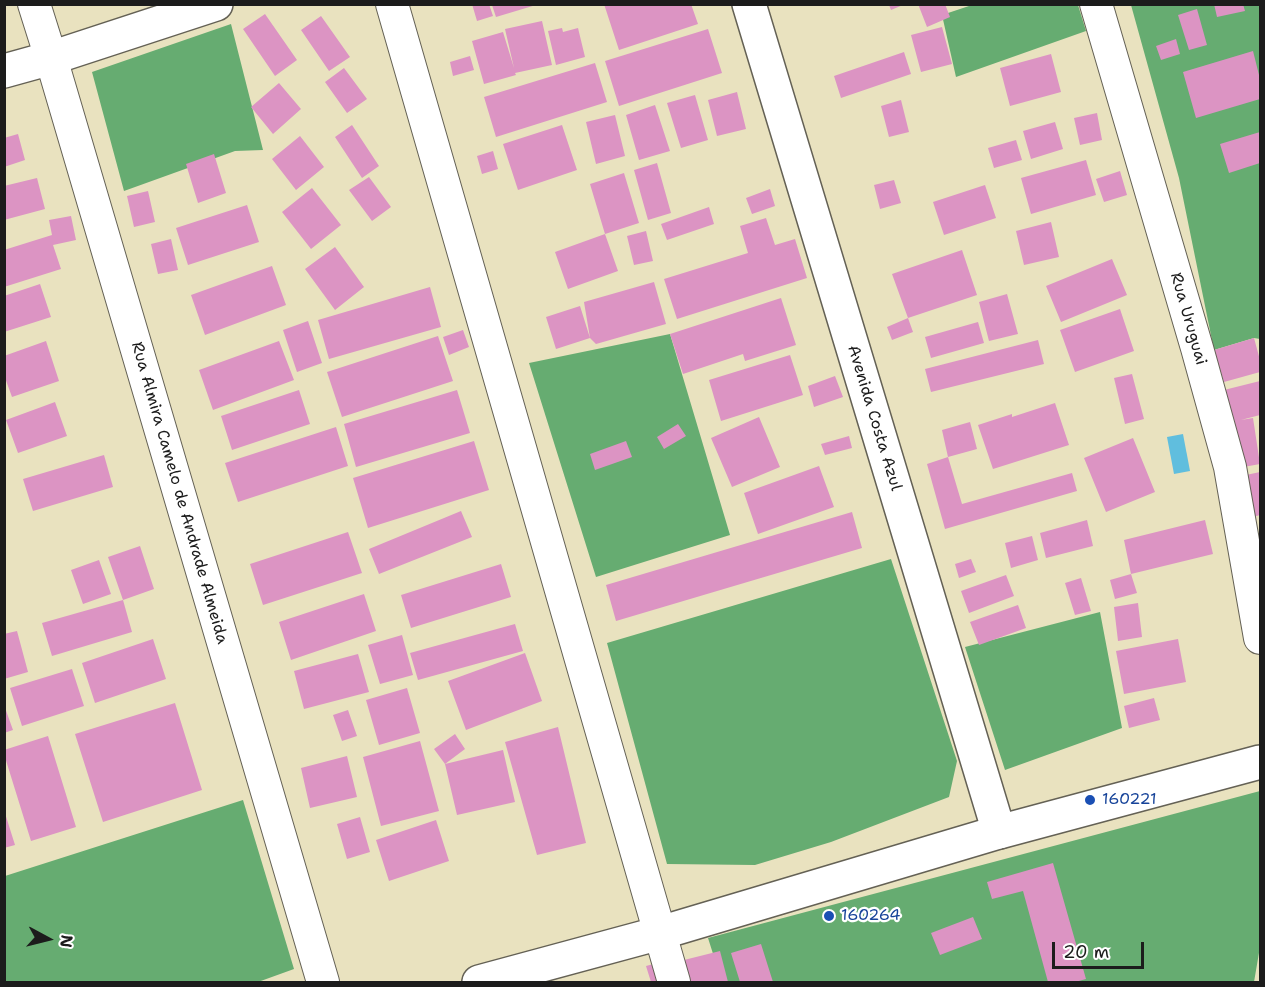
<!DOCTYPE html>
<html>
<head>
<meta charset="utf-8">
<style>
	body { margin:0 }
	#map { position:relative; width:1265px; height:987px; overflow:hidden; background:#e9e2bf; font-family:"Shantell Sans",sans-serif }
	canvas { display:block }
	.frame { position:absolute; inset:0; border:6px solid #1c1c1c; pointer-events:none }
	.north { position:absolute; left:18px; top:909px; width:60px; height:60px; -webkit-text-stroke:4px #fff; paint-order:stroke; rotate:97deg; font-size:16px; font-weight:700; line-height:24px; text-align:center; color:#1c1c1c }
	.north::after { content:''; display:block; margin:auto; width:21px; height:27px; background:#1c1c1c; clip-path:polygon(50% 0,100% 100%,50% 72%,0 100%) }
	.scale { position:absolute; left:1052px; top:942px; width:92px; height:27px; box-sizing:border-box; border:3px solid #1c1c1c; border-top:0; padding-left:8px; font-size:18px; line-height:21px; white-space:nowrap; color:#1c1c1c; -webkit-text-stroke:4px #fff; paint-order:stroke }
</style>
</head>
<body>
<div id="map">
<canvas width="1265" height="987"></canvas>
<div class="frame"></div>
<div class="north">N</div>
<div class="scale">20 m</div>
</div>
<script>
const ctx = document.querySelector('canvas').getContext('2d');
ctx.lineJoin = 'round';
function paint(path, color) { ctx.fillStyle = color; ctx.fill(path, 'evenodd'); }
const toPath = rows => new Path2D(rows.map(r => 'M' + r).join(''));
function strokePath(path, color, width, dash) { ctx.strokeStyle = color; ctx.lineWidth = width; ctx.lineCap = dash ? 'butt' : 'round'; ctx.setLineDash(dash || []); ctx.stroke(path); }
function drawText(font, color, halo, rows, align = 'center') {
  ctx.font = font + ' "Shantell Sans",sans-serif'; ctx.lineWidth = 4.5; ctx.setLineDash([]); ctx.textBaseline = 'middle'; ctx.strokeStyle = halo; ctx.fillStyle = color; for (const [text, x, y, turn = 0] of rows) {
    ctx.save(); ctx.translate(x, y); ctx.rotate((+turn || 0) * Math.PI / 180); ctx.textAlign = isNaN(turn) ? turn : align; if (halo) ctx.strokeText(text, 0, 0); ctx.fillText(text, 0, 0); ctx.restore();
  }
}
paint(toPath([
	[972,5,1078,5,1086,31,956,77,942,15],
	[1131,5,1260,5,1260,339,1254,338,1214,350,1179,178],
	[231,24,263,150,235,151,124,191,92,72],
	[670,334,730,535,596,577,529,363],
	[891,559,957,761,949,797,831,842,755,865,667,864,607,643],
	[1100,612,1122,728,1005,770,965,647],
	[1260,791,1260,947,1254,982,722,982,708,938],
	[243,800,294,969,258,982,5,982,5,876]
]), '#66ac71');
paint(toPath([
	[1183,434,1190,471,1174,474,1167,437]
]), '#60bede');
paint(toPath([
	[472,4,489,4,493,16,477,21],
	[604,4,691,4,698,24,619,50],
	[918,4,945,4,950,17,927,27],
	[1214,4,1243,4,1245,11,1217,17],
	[492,5,536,5,496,17],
	[889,5,903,5,891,10],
	[1197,9,1207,45,1189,50,1178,15],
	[265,14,297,60,275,76,243,29],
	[321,16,350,57,329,71,301,30],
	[542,21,552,65,515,73,516,75,484,84,472,41,503,32,514,68,505,29],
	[942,27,952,64,921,72,911,35],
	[562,28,563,32,578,28,585,57,556,65,548,31],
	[708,29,722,73,619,106,605,61],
	[1176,39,1180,54,1161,60,1156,46],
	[1253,51,1260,79,1260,99,1196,118,1183,72],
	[904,52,911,74,841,98,834,76],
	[1051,54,1061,92,1010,106,1000,68],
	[470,56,474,70,453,76,450,62],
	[595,63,607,102,496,137,484,97],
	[344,68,367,99,347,113,325,82],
	[279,83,301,109,273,134,251,107],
	[737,92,746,129,717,136,708,100],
	[695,95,708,140,681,148,667,103],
	[901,100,909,132,889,137,881,106],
	[655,105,670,151,639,160,626,115],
	[1097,113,1102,140,1080,145,1074,118],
	[615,115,625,156,596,164,586,122],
	[1055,122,1063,149,1031,159,1023,131],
	[352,125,379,166,362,178,335,137],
	[562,125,577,170,518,190,503,144],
	[1260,132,1260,163,1229,173,1220,144],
	[18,134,25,160,4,167,4,138],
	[300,136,324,167,296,190,272,159],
	[1016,140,1022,160,994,168,988,148],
	[493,151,498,169,482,174,477,156],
	[214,154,226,193,198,203,186,164],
	[1086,160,1096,195,1031,214,1021,178],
	[657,163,671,213,648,220,634,170],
	[1120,171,1127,195,1104,202,1096,179],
	[624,173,639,223,605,234,590,184],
	[369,177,391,207,372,221,349,190],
	[37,178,45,209,4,220,4,186],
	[894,180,901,203,880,209,874,185],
	[985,185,996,218,944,235,933,202],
	[312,188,341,225,311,249,282,212],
	[770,189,775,206,752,214,746,198],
	[148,191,155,222,134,227,127,196],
	[247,205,259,242,188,265,176,228],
	[709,207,714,224,667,240,661,224],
	[71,216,76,240,53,245,61,269,4,287,4,250,52,235,49,220],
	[766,218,775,245,795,239,807,278,677,319,664,279,748,253,740,226],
	[1051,222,1059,257,1024,265,1016,231],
	[646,231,653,261,634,265,627,236],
	[605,234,618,271,568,289,555,252],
	[171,239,178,270,158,274,151,244],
	[335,247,364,287,335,310,305,269],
	[962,250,977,295,908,318,913,332,892,340,887,327,908,318,892,274],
	[1112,259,1127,295,1061,322,1046,286],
	[272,266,286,305,205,335,191,295],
	[654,282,666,324,596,344,590,338,584,302],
	[40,284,51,317,4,332,4,296],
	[430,287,441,327,329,359,318,320],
	[1007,294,1018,334,989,341,979,302],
	[781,298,796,345,745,361,743,354,683,374,670,334],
	[580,306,590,338,556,349,546,317],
	[1120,309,1134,351,1075,372,1060,330],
	[308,321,322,363,297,372,283,330],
	[978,322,984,343,931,358,925,337],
	[463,330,469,347,449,355,443,337],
	[438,336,453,381,342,417,327,372],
	[1254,338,1260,360,1260,372,1224,382,1214,350],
	[1038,340,1044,364,931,392,925,369],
	[46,341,59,381,12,397,4,375,4,356],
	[279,341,294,380,213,410,199,370],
	[790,355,803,395,721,421,709,380],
	[1132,374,1144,419,1125,424,1114,378],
	[835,376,843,397,814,407,808,386],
	[1260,381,1260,415,1241,420,1253,418,1260,464,1238,468,1224,390],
	[299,390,310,424,232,450,221,416],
	[457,390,470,433,356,467,344,424],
	[55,402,67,436,18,453,6,420],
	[1055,403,1069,445,993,469,978,425,1012,414,1012,417],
	[759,417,780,467,732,487,711,438],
	[970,422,977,449,948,457,962,504,1072,473,1077,491,945,529,927,464,948,457,942,430],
	[678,424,686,436,664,449,657,437],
	[336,427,348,466,238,502,225,463],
	[849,436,852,448,825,455,821,444],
	[1133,438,1155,492,1106,512,1084,458],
	[474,441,489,490,368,528,353,478],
	[626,441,632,457,595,470,590,454],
	[104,455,113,487,33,511,23,479],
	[819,466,834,507,758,534,744,493],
	[1260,472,1260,515,1253,517,1246,475],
	[461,511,472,537,379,574,369,549],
	[852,512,862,548,616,621,606,585],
	[1087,520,1093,546,1046,558,1040,533],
	[1205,520,1213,554,1131,574,1124,540],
	[348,532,362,573,263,605,250,564],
	[1032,536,1038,560,1011,568,1005,543],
	[140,546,154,589,123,600,108,557],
	[971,559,976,572,959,578,955,564],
	[99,560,111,594,83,604,71,570],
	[501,564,511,597,411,628,401,595],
	[1131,574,1137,593,1115,599,1110,580],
	[1006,575,1014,596,969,613,961,591],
	[1081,578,1091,611,1075,615,1065,583],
	[364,594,376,631,291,660,279,622],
	[123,600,132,632,52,656,42,623],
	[1138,603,1142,637,1118,641,1114,607],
	[1018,605,1026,628,979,645,970,622],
	[515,624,523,651,418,680,410,653],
	[17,631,28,672,4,679,4,634],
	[402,635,413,675,380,684,368,645],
	[153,639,166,679,95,703,82,663],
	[1178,639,1186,682,1124,694,1116,651],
	[525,653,542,701,466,730,448,681],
	[358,654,369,692,304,709,294,671],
	[72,669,84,706,22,726,10,688],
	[407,688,420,733,379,745,366,700],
	[1154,698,1160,720,1129,728,1124,706],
	[175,703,202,790,103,822,75,734],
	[4,705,13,730,4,733],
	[348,710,357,736,342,741,333,715],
	[558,727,586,843,537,855,505,742],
	[455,734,465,749,445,764,434,749],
	[48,736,76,827,31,841,4,754,4,750],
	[420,741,439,811,381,826,363,757],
	[503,750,515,802,457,815,445,764],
	[347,756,357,797,310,808,301,768],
	[4,810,15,845,4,848],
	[360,817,370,852,347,859,337,824],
	[436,820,449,861,389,881,376,840],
	[1053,863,1086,979,1075,982,1048,982,1023,891,992,899,987,882],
	[973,917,982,939,940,955,931,933],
	[761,944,773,982,740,982,731,953],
	[720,951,728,982,690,982,684,960],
	[661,962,668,982,651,982,646,966]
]), '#dc94c3');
const street = toPath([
	[34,4,51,58,323,982],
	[392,4,674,982],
	[1096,4,1197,348,1230,467,1260,638]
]);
const secondary = toPath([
	[749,4,999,832],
	[4,71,51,58,216,4]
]);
const primary = toPath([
	[479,982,660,933,999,832,1260,762]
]);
strokePath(street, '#646155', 34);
strokePath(secondary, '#646155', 36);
strokePath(primary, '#646155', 36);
strokePath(street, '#fff', 32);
strokePath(secondary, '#fff', 33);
strokePath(primary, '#fff', 33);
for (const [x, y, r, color] of [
	[1090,800,6,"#1a4fb4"],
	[829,916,6,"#1a4fb4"]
]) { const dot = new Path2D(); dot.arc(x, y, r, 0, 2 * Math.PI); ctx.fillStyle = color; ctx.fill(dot); strokePath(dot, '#fff', 2); }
drawText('16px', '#1c1c1c', '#fff', [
	["Rua Uruguai",1188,319,74],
	["Avenida Costa Azul",874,418,73],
	["Rua Almira Camelo de Andrade Almeida",179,493,74]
]);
drawText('16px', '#164399', '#fff', [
	["160221",1102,800],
	["160264",841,916]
], 'left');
</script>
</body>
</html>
